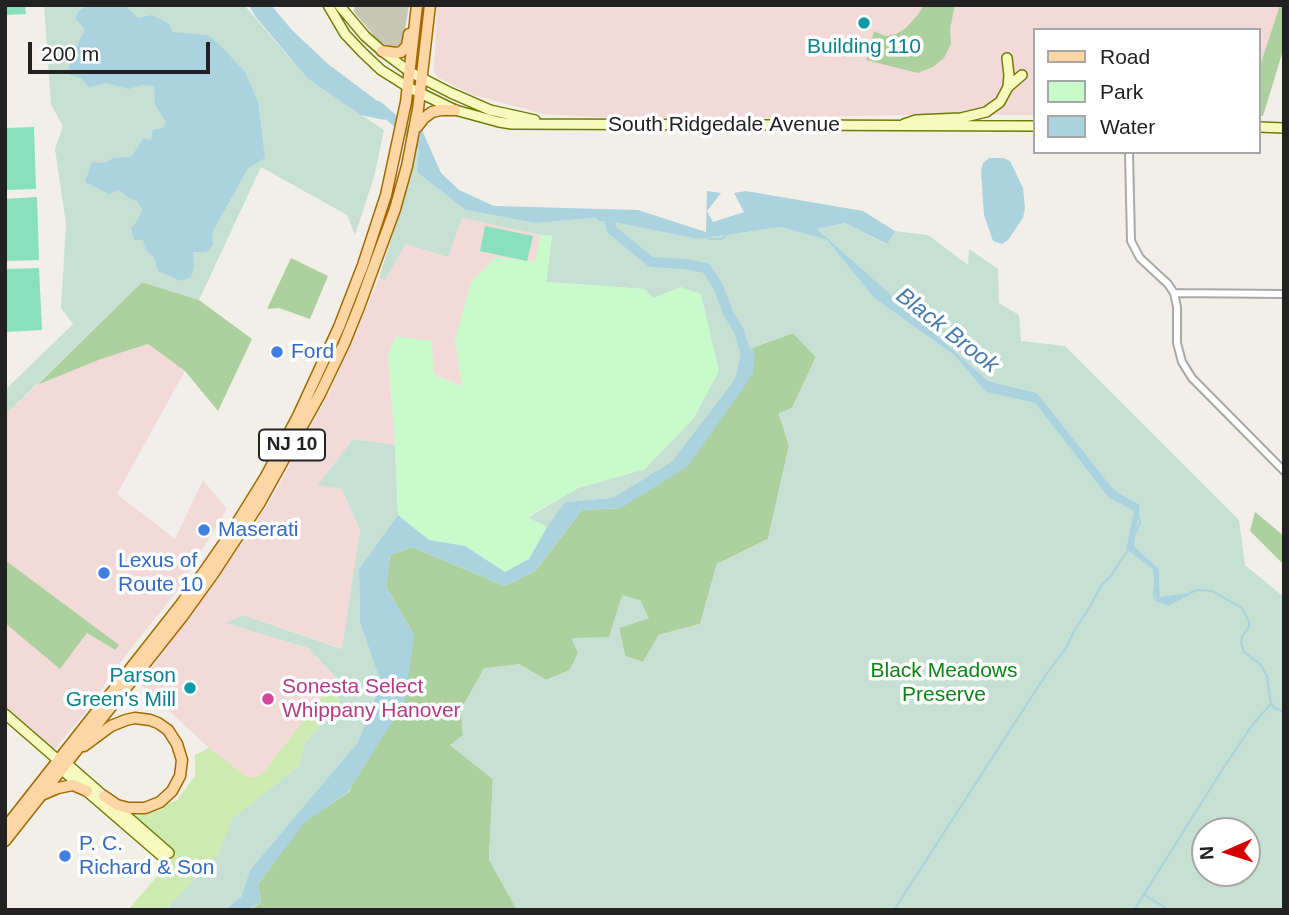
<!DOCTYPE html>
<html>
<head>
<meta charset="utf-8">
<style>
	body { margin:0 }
	#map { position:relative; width:1289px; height:915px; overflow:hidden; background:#f2efe9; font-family:Arial,sans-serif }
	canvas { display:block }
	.frame { position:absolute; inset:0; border:7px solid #222; pointer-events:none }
	.legend { position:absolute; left:1033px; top:28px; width:228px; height:126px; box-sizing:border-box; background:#fff; border:2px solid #a7a7a7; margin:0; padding:9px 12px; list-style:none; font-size:21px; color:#222 }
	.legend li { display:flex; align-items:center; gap:14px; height:35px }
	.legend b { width:35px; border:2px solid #a7a7a7 }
	.north { position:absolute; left:1191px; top:817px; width:70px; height:70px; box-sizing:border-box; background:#fff; border:2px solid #a7a7a7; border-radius:50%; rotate:267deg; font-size:19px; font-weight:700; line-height:28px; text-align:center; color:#222 }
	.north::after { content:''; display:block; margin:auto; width:24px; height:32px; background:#d40000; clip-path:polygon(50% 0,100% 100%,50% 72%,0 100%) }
	.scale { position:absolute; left:28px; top:42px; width:182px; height:32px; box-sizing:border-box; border:4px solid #222; border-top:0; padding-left:9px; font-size:21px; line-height:24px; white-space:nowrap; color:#222; -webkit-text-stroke:5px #fff; paint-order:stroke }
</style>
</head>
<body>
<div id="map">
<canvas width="1289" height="915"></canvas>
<div class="frame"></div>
<ul class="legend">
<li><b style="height:9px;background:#fcd6a4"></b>Road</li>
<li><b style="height:19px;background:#c8facc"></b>Park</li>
<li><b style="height:19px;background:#aad3df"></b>Water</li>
</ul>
<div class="north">N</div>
<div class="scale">200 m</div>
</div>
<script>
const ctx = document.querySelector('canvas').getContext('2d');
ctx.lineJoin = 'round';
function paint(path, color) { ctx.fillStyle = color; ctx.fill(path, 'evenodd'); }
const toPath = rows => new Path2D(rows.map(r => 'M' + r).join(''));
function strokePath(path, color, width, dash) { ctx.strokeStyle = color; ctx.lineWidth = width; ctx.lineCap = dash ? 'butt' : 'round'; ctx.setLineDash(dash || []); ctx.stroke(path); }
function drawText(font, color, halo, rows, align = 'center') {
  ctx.font = font + ' Arial,sans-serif'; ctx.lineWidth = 7; ctx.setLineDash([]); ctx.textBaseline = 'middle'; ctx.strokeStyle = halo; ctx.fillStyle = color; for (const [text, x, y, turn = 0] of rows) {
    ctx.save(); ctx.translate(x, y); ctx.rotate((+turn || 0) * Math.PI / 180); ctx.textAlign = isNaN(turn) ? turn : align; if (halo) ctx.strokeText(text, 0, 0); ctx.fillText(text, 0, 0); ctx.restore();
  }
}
paint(toPath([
	[437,5,1284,5,1284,47,1263,116,1259,116,1259,30,1035,30,1035,115,906,115,649,120,543,114,470,94,437,77,434,69],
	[462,218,541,235,535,262,496,257,455,340,462,386,388,355,395,445,353,439,319,485,342,489,360,530,343,649,243,615,228,623,308,648,336,679,261,775,249,778,209,748,140,684,222,572,270,501,329,393,379,278,385,280,406,244],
	[148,344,185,371,117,494,175,539,203,480,227,509,177,591,110,675,97,699,53,751,5,715,5,623,60,668,87,633,114,650,118,645,5,560,5,415,37,385,101,359]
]), '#f2dad9');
paint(toPath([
	[355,5,409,5,403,42,396,48,379,42,354,12]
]), '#c7c7b4');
paint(toPath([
	[336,679,339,705,305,742,299,766,234,818,218,855,168,907,163,910,128,910,176,854,134,817,177,800,195,776,195,755,209,748,249,778,261,775]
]), '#cdebb0');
paint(toPath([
	[924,5,955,5,950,29,951,44,944,58,933,67,918,73,866,60,874,31,885,36,896,34,906,28,919,13],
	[1280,5,1284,5,1284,47,1263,116,1259,116,1259,69],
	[291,258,328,276,310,319,279,308,267,309],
	[142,282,199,300,252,339,218,411,185,371,148,344,101,359,37,385],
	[793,333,816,357,792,408,779,414,789,446,768,539,717,564,700,624,659,635,643,662,625,656,619,628,648,618,640,600,609,637,578,653,570,670,546,680,519,664,461,709,463,736,450,745,493,779,489,859,517,910,249,910,261,903,258,884,305,821,349,792,414,635,386,587,390,555,412,547,505,586,535,571,582,510,621,508,754,353,752,348],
	[1255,512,1284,536,1284,565,1250,531],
	[5,560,119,645,115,650,87,633,60,669,5,623]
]), '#add19e');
paint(toPath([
	[44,5,244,5,308,79,384,130,374,177,355,235,347,215,261,167,199,300,142,282,5,415,5,390,73,324,61,308,66,224,55,149,63,126,51,105],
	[416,148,419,149,466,210,536,223,593,218,698,239,781,227,827,240,874,298,954,355,986,392,1035,403,1108,497,1135,511,1126,549,1154,569,1156,601,1193,593,1160,598,1159,569,1134,546,1140,505,1114,490,1037,393,988,381,817,229,845,223,886,244,895,231,928,235,968,265,969,249,998,269,999,303,1019,315,1021,341,1065,346,1239,520,1245,565,1284,597,1284,910,517,910,489,860,493,779,450,745,463,735,461,709,484,668,519,664,546,680,570,670,578,653,571,638,609,637,622,595,640,600,649,618,619,628,625,656,643,662,659,635,700,624,717,564,768,539,789,446,779,413,792,408,816,357,793,333,741,352,735,380,672,462,612,498,565,502,547,527,527,518,578,488,645,469,681,287,653,299,644,289,546,282,552,236,541,235,462,218,448,257,406,244,385,280,379,278,408,186],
	[1205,831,1247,831,1247,873,1205,873],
	[353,439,395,445,398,515,359,569,360,623,381,683,358,742,250,870,242,899,247,910,172,910,168,907,218,855,233,818,299,766,305,742,339,705,336,678,308,648,226,623,243,615,342,649,360,530,342,489,318,485]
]), '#c6e0d4');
paint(toPath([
	[541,235,552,236,546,282,645,289,653,298,681,287,701,294,719,371,694,418,645,469,578,488,527,517,547,527,529,559,505,572,465,546,429,540,398,515,395,445,388,355,396,336,432,341,434,375,462,386,455,340,471,282,496,257,535,262]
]), '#c8facc');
paint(toPath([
	[5,5,25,5,26,14,5,15],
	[34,127,36,189,5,190,5,128],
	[37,197,39,260,5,261,5,199],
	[485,226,533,236,527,261,480,251],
	[39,268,42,330,5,332,5,269]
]), '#88e0be');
paint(toPath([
	[89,5,124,5,138,18,152,15,164,21,170,25,172,32,207,35,219,44,245,72,258,102,265,158,248,168,212,233,213,245,206,252,193,252,194,267,191,277,181,281,158,271,154,257,146,250,143,240,134,240,131,228,135,224,143,210,137,201,129,198,119,190,109,194,85,182,92,162,104,163,114,158,131,157,144,138,151,140,153,130,163,128,166,122,155,105,154,86,141,85,129,89,106,83,89,87,81,78,70,75,69,64,85,29,75,18,79,11],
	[249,5,271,5,292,30,328,64,388,109,385,120,361,115,308,79,255,16],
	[421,128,441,173,459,190,494,206,638,210,706,232,707,191,721,193,707,211,713,222,744,212,734,193,746,191,863,211,895,231,887,244,845,223,817,229,988,381,1037,393,1114,490,1140,505,1134,546,1159,569,1160,597,1195,592,1168,606,1156,601,1153,569,1126,549,1134,511,1108,497,1035,403,986,392,954,355,874,298,827,240,781,227,698,239,593,218,536,223,466,210,417,172,419,149,416,148],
	[989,158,1003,158,1010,161,1023,188,1025,208,1023,218,1008,240,1002,244,993,241,984,215,981,171,983,163],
	[752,348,755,352,753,374,688,466,621,508,582,510,535,571,505,586,412,547,390,555,386,587,414,635,405,702,348,792,305,822,258,884,261,903,247,910,241,899,250,870,358,742,381,683,360,623,359,569,398,515,429,540,465,546,505,572,529,559,547,527,565,502,612,498,672,462,735,380,741,352]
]), '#aad3df');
strokePath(toPath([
	[705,237,711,239,722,239,728,234],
	[1136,532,1140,523,1138,514],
	[1155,586,1154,595,1155,598],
	[1189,593,1197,590,1212,591,1242,608,1249,622,1249,627,1242,637,1241,643,1244,652,1260,664,1267,676,1270,699,1273,707,1284,712],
	[1143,894,1169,910],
	[894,910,1045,676,1066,648,1075,629,1088,610,1101,586,1110,577,1128,550],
	[1134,910,1224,767,1253,724,1271,704]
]), '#aad3df', 2);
strokePath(toPath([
	[378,106,422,144,426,152],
	[601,216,608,216,612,230,651,262,685,264,706,268,718,286,728,313,739,331,747,358,745,363],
	[233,910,253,894]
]), '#aad3df', 10);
const street = toPath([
	[1129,152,1131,241,1140,258,1168,284,1174,293,1177,307,1177,343,1182,362,1192,378,1284,471],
	[1174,293,1284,294]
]);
const secondary = toPath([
	[328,5,345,34,362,52,381,70,408,87,455,110,499,122,512,124,1035,126],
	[339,5,365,36,382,51,410,72,451,93,490,110,535,120],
	[1007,58,1009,75,1008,87],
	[904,124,916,120,961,118,986,112,1000,102,1008,87,1022,75],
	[1259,127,1284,128],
	[5,714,58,760,66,763,169,853],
	[60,764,61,769,164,858]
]);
const primary = toPath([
	[382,51,396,53,401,52,407,46,409,34],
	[417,127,424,118,432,112,441,110,455,110],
	[84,746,111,726,126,720,135,718,150,720,158,723,168,730,177,744,182,760,180,776,172,791,160,802,145,808,128,808,117,805,104,796],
	[44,794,58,788,73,785,87,791],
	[5,828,182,603,204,572,229,536,265,478,298,416,339,327,363,265,386,195,406,102,417,5],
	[5,841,182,617,213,574,259,504,320,394,344,344,359,307,395,209,407,166,418,109,430,5]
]);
strokePath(street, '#a9a9a9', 10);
strokePath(secondary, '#707d05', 12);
strokePath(primary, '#a06b00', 13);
strokePath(street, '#fff', 6);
strokePath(secondary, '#f7fabf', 9);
strokePath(primary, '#fcd6a4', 10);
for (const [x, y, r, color] of [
	[864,23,7,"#0f9aa8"],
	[277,352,7,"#3f7fe0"],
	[204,530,7,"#3f7fe0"],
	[104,573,7,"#3f7fe0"],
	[190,688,7,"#0f9aa8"],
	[268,699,7,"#d1479c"],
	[65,856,7,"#3f7fe0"]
]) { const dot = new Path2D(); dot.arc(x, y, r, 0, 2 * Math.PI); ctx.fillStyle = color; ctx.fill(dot); strokePath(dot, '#fff', 2.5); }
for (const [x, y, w] of [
	[292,445,66]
]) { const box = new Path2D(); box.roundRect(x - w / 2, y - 15.5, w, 31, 5); ctx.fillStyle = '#fff'; ctx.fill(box); strokePath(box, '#222', 2); }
drawText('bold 19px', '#222', null, [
	["NJ 10",292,445]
]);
drawText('21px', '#0d838f', '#fff', [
	["Building 110",864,47],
	["Parson",176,676,"right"],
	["Green's Mill",176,700,"right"]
]);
drawText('21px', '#222', '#fff', [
	["South Ridgedale Avenue",724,125]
]);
drawText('21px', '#366cbe', '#fff', [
	["Ford",291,352],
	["Maserati",218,530],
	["Lexus of",118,561],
	["Route 10",118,585],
	["P. C.",79,844],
	["Richard & Son",79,868]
], 'left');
drawText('21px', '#0c8416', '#fff', [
	["Black Meadows",944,671],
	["Preserve",944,695]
]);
drawText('21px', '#b23c85', '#fff', [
	["Sonesta Select",282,687],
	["Whippany Hanover",282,711]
], 'left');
drawText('italic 23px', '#4a7aab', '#fff', [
	["Black Brook",947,331,38]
]);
</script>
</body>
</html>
